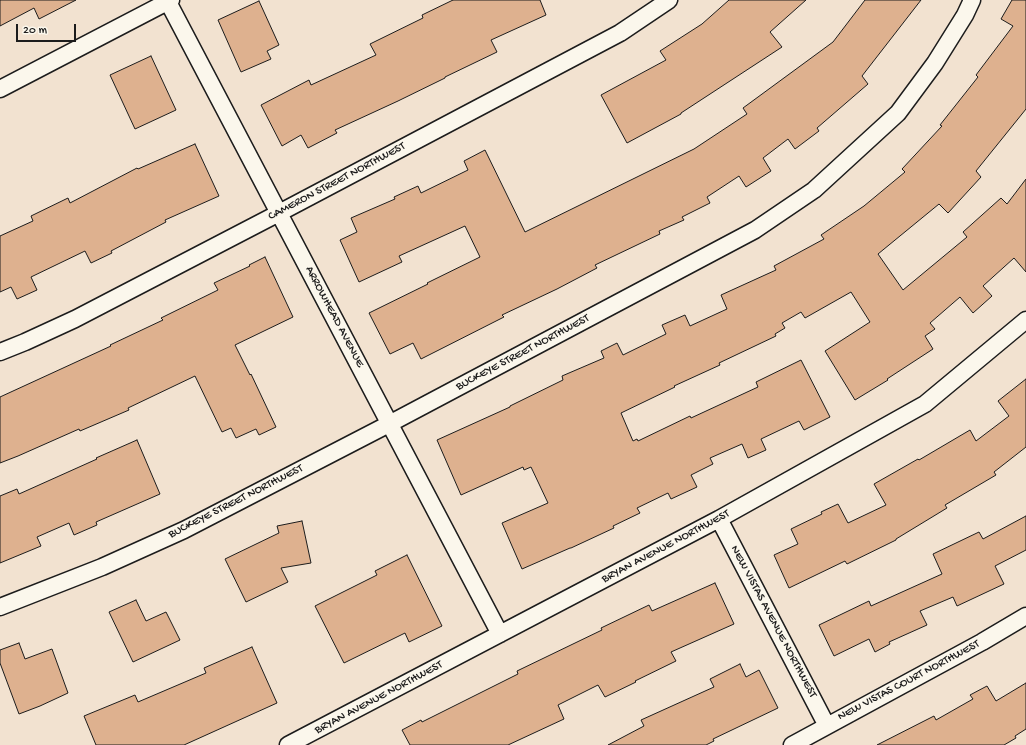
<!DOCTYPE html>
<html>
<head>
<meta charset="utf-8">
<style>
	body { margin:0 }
	#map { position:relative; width:1026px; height:745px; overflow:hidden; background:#f2e2d0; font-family:"Gochi Hand",sans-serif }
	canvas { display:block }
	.scale { position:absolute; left:16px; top:24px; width:60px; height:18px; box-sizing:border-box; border:2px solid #1c1c1c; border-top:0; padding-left:5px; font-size:12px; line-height:14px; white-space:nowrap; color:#1c1c1c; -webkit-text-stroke:3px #fbf7ec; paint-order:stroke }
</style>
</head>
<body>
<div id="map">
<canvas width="1026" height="745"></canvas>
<div class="scale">20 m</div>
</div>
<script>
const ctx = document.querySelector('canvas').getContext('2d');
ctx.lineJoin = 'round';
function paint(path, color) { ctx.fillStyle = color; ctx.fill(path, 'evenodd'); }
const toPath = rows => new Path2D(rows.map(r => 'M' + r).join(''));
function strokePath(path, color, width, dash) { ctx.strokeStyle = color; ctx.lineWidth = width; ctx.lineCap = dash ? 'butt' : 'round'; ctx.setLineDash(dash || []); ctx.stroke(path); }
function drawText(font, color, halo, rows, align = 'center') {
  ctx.font = font + ' "Gochi Hand",sans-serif'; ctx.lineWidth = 3; ctx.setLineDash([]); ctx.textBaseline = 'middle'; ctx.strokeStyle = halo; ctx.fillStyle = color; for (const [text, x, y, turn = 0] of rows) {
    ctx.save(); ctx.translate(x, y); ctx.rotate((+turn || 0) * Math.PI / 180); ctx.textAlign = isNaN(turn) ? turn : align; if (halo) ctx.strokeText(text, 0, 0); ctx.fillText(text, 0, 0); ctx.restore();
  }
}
const building = toPath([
	[0,0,76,0,39,19,34,8,0,26,0,0],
	[453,0,540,0,546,15,491,40,497,52,445,77,445,78,398,101,335,130,337,133,308,148,301,135,282,146,261,105,309,80,311,85,376,55,370,44,423,18,422,15,453,0],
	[729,0,806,0,770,32,782,47,681,113,681,114,627,143,601,95,666,60,660,51,702,24,729,0],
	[865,0,921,0,862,76,868,84,817,128,819,131,795,149,788,139,763,158,771,171,746,187,739,176,707,197,710,203,682,217,684,220,659,231,660,234,595,265,597,268,557,289,502,315,504,317,421,359,413,343,390,354,369,313,428,284,427,283,480,257,465,226,399,256,402,262,359,282,340,240,357,232,351,218,395,199,394,197,418,186,421,193,468,170,464,161,485,150,525,232,694,149,747,114,743,108,833,42,865,0],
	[1012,0,1026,0,1026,109,976,171,981,177,948,213,939,204,878,254,903,290,967,237,963,232,1001,198,1007,204,1026,179,1026,272,1014,258,983,286,992,296,973,313,960,297,930,323,935,329,925,336,933,349,887,379,888,380,855,400,825,351,870,322,851,292,805,318,801,312,782,323,785,328,775,334,776,336,719,363,720,365,674,386,675,387,621,413,633,441,637,439,638,441,690,416,691,418,758,387,756,382,801,360,830,417,804,430,799,421,761,439,766,450,748,458,742,444,710,458,713,464,691,475,697,487,671,499,668,493,637,508,640,513,613,526,614,528,571,548,570,548,522,569,502,523,548,503,531,467,524,470,523,467,461,495,437,440,510,407,510,406,563,380,562,376,604,358,601,351,617,343,623,355,666,334,662,325,685,315,690,326,727,309,721,295,776,270,774,266,824,239,821,235,864,206,905,172,902,169,942,126,940,125,978,77,976,75,1013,26,1001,19,1012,0],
	[259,1,279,45,267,51,271,59,241,72,218,20,259,1],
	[151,56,176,110,135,129,110,75,151,56],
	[195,144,219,196,165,220,166,222,111,251,112,253,91,263,85,251,31,277,37,290,17,299,11,287,0,292,0,236,33,221,31,216,68,198,70,203,137,168,138,169,195,144],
	[265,257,293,317,235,345,250,375,251,374,276,427,259,435,256,429,236,438,231,428,222,432,195,376,128,408,129,410,80,431,79,429,18,456,0,463,0,397,111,346,110,345,163,320,161,318,218,290,214,283,250,266,249,265,265,257],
	[1026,379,1026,447,994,472,996,475,945,505,947,508,896,539,896,540,847,564,845,561,789,588,774,555,798,544,791,529,822,514,821,512,838,504,848,523,886,505,874,484,918,459,919,460,970,430,976,441,1009,416,998,401,1026,379],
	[137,440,160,494,96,522,97,525,74,535,69,523,37,537,41,546,0,563,0,496,17,489,19,494,97,459,96,458,137,440],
	[1026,516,1026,550,995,566,1004,584,957,606,953,597,920,611,927,625,889,642,890,644,875,652,869,639,834,656,819,625,869,601,871,606,942,574,933,554,979,532,983,539,1026,516],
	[302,521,311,563,281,568,288,582,246,602,225,559,279,533,277,526,302,521],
	[407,555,442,626,409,642,405,633,344,663,315,606,377,575,375,571,407,555],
	[715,583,734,624,671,652,676,661,635,681,636,682,605,697,598,685,558,705,564,719,508,745,410,745,402,730,421,720,422,722,518,674,517,671,602,630,601,628,649,605,652,611,715,583],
	[136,600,146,621,166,612,180,640,133,662,109,612,136,600],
	[19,643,25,659,52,649,68,693,40,706,19,714,0,663,0,650,19,643],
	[252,647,277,703,184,745,96,745,84,716,135,695,138,702,206,673,204,668,252,647],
	[740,664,746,677,759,670,778,708,713,739,714,741,706,745,608,745,644,726,641,720,714,687,710,679,740,664],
	[1026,683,1026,729,1015,736,1016,738,1004,745,877,745,934,716,936,720,973,699,970,695,987,686,996,701,1026,683]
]);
paint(building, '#deb18f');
strokePath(building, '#1c1c1c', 1);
const street = toPath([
	[167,0,500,634],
	[0,89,171,0],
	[0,352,25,342,75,319,279,213,620,33,669,0],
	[719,519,827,726],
	[0,607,102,567,184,530,389,424,755,230,814,190,898,113,935,63,965,15,972,0],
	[288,745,719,519,925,404,1026,320],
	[792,745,982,642,1026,616]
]);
strokePath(street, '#1c1c1c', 19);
strokePath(street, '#fbf7ec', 16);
drawText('12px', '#1c1c1c', '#fbf7ec', [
	["CAMERON STREET NORTHWEST",337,182,-28],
	["ARROWHEAD AVENUE",334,317,62],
	["BUCKEYE STREET NORTHWEST",523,353,-28],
	["BUCKEYE STREET NORTHWEST",236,502,-27],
	["BRYAN AVENUE NORTHWEST",666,547,-28],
	["NEW VISTAS AVENUE NORTHWEST",773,622,62],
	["NEW VISTAS COURT NORTHWEST",909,681,-28],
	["BRYAN AVENUE NORTHWEST",379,698,-28]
]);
</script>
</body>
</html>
